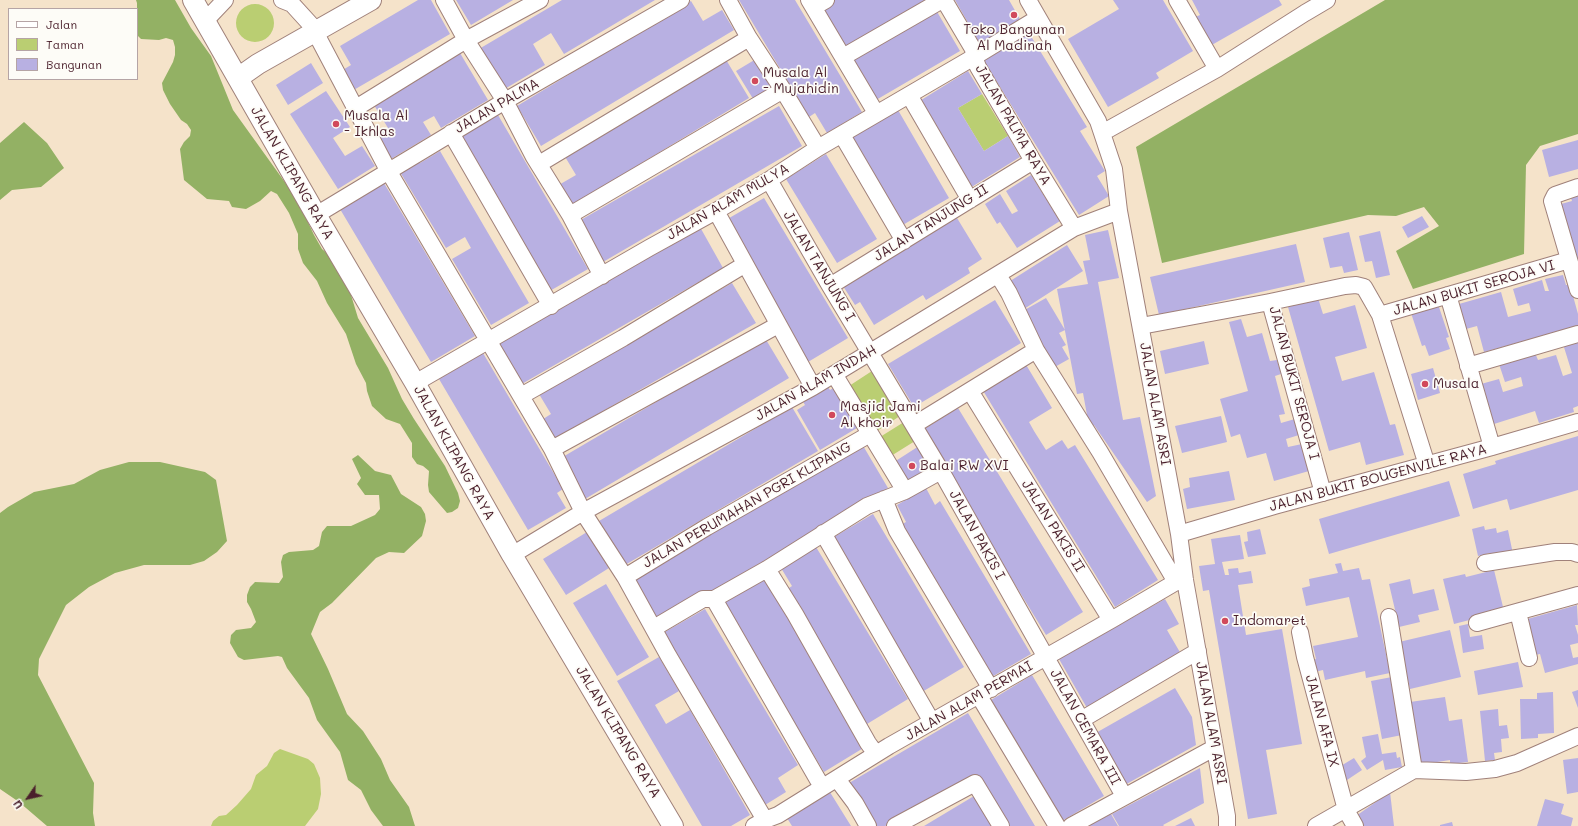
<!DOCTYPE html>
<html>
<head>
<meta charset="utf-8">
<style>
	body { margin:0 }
	#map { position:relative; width:1578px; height:826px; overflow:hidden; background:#f5e3ca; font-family:Mali,sans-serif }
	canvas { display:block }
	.legend { position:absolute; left:8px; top:8px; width:130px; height:72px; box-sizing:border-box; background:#fdfcf7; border:1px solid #b5a4a5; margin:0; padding:5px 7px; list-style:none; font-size:12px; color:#4a1f2b }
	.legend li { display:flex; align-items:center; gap:8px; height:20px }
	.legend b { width:20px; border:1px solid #b5a4a5 }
	.north { position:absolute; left:8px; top:778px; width:40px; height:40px; -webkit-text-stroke:3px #fdfcf7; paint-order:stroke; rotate:236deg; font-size:11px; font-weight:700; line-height:16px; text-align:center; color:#4a1f2b }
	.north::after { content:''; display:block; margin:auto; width:14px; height:18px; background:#4a1f2b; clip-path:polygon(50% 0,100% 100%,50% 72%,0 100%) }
</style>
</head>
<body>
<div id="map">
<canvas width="1578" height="826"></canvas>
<ul class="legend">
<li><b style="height:5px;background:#fff"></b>Jalan</li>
<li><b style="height:11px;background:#bace72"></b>Taman</li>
<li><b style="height:11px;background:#b8b0e2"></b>Bangunan</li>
</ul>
<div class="north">U</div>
</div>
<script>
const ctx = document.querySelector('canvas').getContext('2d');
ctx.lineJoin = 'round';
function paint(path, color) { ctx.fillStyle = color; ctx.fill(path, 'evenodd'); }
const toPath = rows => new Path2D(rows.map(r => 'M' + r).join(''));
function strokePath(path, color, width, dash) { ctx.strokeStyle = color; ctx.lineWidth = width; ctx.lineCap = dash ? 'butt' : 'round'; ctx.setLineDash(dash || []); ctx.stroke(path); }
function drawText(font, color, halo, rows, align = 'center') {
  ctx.font = font + ' Mali,sans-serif'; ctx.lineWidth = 3.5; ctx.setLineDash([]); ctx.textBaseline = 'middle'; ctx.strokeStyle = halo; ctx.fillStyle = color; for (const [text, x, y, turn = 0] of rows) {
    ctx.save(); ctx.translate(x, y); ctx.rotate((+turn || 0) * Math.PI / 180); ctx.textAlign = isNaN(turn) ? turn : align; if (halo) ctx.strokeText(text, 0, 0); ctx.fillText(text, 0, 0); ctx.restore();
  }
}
paint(toPath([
	'236 23a19 19 0 1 1 38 0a19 19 0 1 1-38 0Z',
	[982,94,1008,136,984,151,958,108],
	[872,371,900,416,877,431,849,386],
	[904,422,915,441,891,456,880,437],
	[280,749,308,759,314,764,320,778,321,794,318,809,305,826,211,826,213,821,219,816,226,815,237,805,251,789,256,775,267,766,274,753]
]), '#bace72');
paint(toPath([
	[136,0,175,0,191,28,211,56,233,110,297,199,314,235,322,249,335,260,340,275,351,295,358,318,388,368,402,399,414,419,445,466,458,493,460,501,458,508,452,512,447,513,429,492,428,485,429,471,423,466,417,464,412,457,412,443,400,424,386,419,372,406,367,391,366,383,356,364,346,334,327,303,317,281,303,263,298,249,298,234,289,213,277,194,271,191,260,201,246,209,232,207,229,201,207,199,184,180,180,149,184,142,190,136,191,130,187,124,181,120,170,104,163,90,162,83,173,62,175,55,175,47,173,40,166,38,159,40,141,39,137,35,137,3],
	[1385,0,1578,0,1578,134,1540,146,1526,165,1524,254,1413,289,1396,251,1439,226,1424,207,1396,216,1368,215,1162,263,1136,147],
	[24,122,47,143,64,168,41,187,12,190,0,200,0,143],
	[358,455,375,471,391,475,401,494,421,507,425,514,426,521,422,536,404,553,389,552,376,558,332,603,320,612,311,634,328,669,347,714,363,731,381,759,390,780,409,807,415,826,383,826,371,810,361,790,348,780,340,752,317,720,309,698,287,668,282,657,278,656,244,660,238,657,230,643,231,635,236,630,251,628,256,622,251,609,247,602,247,595,250,587,255,582,279,583,283,577,281,562,283,555,289,552,313,550,319,546,322,532,327,526,351,526,375,515,380,509,379,495,365,495,357,484,361,478,352,459],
	[129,462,160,462,205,472,216,480,227,541,217,552,204,561,190,565,144,565,115,573,89,587,66,605,39,659,38,675,94,783,93,813,95,826,47,826,19,802,0,789,0,513,8,507,34,492,74,484,100,470]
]), '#93b164');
paint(toPath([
	[418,0,431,0,450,34,352,91,341,71,351,65,340,46],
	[456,0,513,0,471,25],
	[562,0,655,0,564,54,551,33,533,44,545,65,503,90,479,49],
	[739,0,795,0,862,112,827,133,815,113,809,117],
	[835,0,929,0,846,49,822,8],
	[955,0,1009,0,1021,21,980,44],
	[1113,0,1163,0,1193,51,1156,73,1159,78,1108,107,1068,39,1119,9],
	[1192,0,1279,0,1282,5,1210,46,1193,18,1200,15],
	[691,1,703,21,722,10,734,30,541,146,517,106],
	[936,10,960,51,876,100,852,60],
	[1029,33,1087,127,1080,131,1105,171,1097,176,1109,196,1079,215,984,61],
	[460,53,488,100,441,128,434,116,423,122,431,135,391,159,376,135,388,128,374,105],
	[725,58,749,98,569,207,557,186,576,175,564,155],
	[756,59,775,90,755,102,736,71],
	[311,63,323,83,288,105,276,85],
	[968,71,982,94,958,108,984,151,1008,136,1020,157,970,188,918,102],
	[326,91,350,127,333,138,345,156,362,146,375,166,338,189,290,114],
	[779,106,802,146,603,262,579,221],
	[898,110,949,198,901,226,850,138],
	[498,115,588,269,548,292,458,138],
	[1578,140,1578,169,1549,177,1542,150],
	[440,151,529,303,491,325,452,259,471,248,465,237,446,248,400,172,419,161,420,163],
	[826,154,877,239,837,263,786,179],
	[1031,175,1060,221,1017,248,1000,222,997,224,985,204,1000,194,1012,214,1018,211,1006,191],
	[384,183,475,336,431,362,340,209],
	[1578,190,1578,261,1561,204,1572,201,1569,192],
	[764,198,848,338,808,362,724,221],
	[1422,216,1429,227,1408,238,1402,227],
	[957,218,982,259,968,268,970,273,954,283,926,300,923,295,874,325,860,302,855,305,843,286],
	[700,227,723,268,520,385,497,344],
	[1108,230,1119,278,1098,282,1123,420,1140,417,1156,496,1147,502,1094,425,1089,426,1083,393,1077,394,1057,289,1088,284,1083,261,1090,260,1085,235],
	[1380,231,1390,275,1376,278,1372,261,1365,262,1359,236],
	[1349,232,1358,270,1344,273,1342,266,1330,268,1323,238],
	[1296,244,1305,282,1159,315,1150,277],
	[1067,245,1083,271,1024,309,1007,283],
	[1563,275,1566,285,1570,285,1578,314,1578,326,1484,352,1477,326,1466,329,1459,304,1501,292,1508,317,1531,311,1529,303,1518,306,1513,289,1542,280,1545,291,1549,291,1545,279],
	[732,283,756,323,551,441,540,421,551,414,539,394],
	[1046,298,1065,330,1059,333,1066,345,1062,347,1069,359,1053,368,1021,312],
	[1318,298,1323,314,1355,305,1367,348,1335,357,1342,381,1374,372,1390,425,1395,424,1404,455,1366,465,1360,442,1329,451,1288,307],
	[995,300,1021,343,914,407,888,364],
	[1438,304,1449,337,1446,338,1450,349,1429,356,1425,345,1422,346,1411,313],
	[1241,319,1247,337,1262,333,1270,361,1277,360,1281,374,1275,376,1285,414,1279,415,1281,423,1295,419,1299,435,1286,439,1288,447,1302,444,1309,471,1274,481,1266,453,1247,458,1240,434,1231,437,1220,399,1248,391,1229,322],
	[765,338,789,378,585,499,561,458],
	[1578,340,1578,406,1573,408,1574,412,1539,423,1535,411,1494,424,1481,384,1499,379,1503,392,1523,386,1521,377,1505,382,1499,364,1535,353,1538,360,1556,355,1563,376,1572,373,1563,344],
	[1204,341,1209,364,1165,374,1160,351],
	[483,353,563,489,557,493,566,508,528,530,439,379],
	[1025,363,1052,408,1029,422,1034,431,1046,450,1062,440,1068,449,1075,445,1158,580,1115,607,982,389],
	[1433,368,1440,393,1418,400,1411,374],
	[827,385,830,390,838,385,862,425,820,450,797,410,805,405,802,400],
	[792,407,818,451,625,565,599,521],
	[958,408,1083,612,1046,635,921,431],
	[1221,416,1227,442,1182,453,1175,426],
	[1578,436,1578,490,1510,510,1507,499,1473,509,1463,474,1496,464,1495,461],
	[862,444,888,488,658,623,632,579],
	[919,446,933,468,905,486,891,464],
	[1229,471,1235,500,1187,509,1183,489,1190,487,1189,478],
	[1449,481,1460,516,1329,554,1319,519],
	[926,488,935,505,940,501,1031,654,990,678,899,526,906,522,897,505],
	[873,514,964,667,922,692,842,557,845,555,834,537],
	[1484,526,1485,530,1496,528,1497,533,1508,530,1513,554,1491,556,1490,553,1478,556,1472,529],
	[1260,529,1266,554,1248,557,1244,542,1248,541,1247,532],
	[587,532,609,568,566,595,543,559],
	[1240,535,1244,559,1222,562,1225,575,1229,575,1228,569,1238,568,1239,573,1251,571,1253,583,1238,585,1246,635,1282,629,1302,744,1266,750,1277,814,1248,819,1209,590,1203,591,1199,566,1215,564,1211,539],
	[816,547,908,699,867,724,786,590,792,586,781,568],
	[1341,563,1343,571,1359,568,1362,580,1370,579,1390,673,1366,678,1365,671,1325,680,1323,670,1315,672,1312,660,1316,659,1313,646,1358,637,1349,597,1306,606,1302,588,1310,586,1309,579,1338,573,1335,564],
	[1494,570,1504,611,1454,624,1443,579,1465,574,1466,577],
	[764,577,865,747,824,772,722,602],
	[1410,579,1413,594,1434,589,1439,610,1418,615,1420,622,1399,627,1389,584],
	[606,584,649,657,617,676,573,603],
	[1165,599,1179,624,1167,630,1181,654,1087,708,1059,659],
	[1577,605,1578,625,1575,625,1578,635,1578,643,1570,645,1573,658,1578,657,1578,664,1545,673,1540,654,1535,655,1524,620],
	[705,609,798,765,778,778,786,792,765,805,663,633],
	[1468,624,1470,637,1482,635,1484,649,1463,653,1459,626],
	[1450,630,1461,677,1410,689,1399,642],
	[659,657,679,691,655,705,666,724,690,710,750,815,731,826,702,826,617,681],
	[1518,662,1523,687,1478,695,1474,671],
	[1032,675,1104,796,1062,821,991,700],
	[1392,677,1402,735,1382,739,1371,681],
	[1175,688,1192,717,1196,745,1123,786,1094,734],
	[1578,690,1578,708,1572,692],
	[1553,692,1554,733,1538,734,1538,738,1521,739,1520,699,1537,699,1537,693],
	[1445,697,1449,721,1462,719,1468,762,1450,764,1450,760,1418,765,1410,702],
	[1498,709,1499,726,1507,725,1509,738,1501,739,1502,752,1494,753,1495,760,1485,761,1480,711],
	[968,713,1035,826,1006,826,975,774,885,826,874,826,849,783],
	[1378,734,1382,754,1396,752,1397,758,1400,757,1402,767,1385,770,1383,760,1367,770,1361,761,1366,757,1362,737],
	[1354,758,1362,770,1344,782,1339,767],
	[1578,758,1578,792,1567,794,1563,760],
	[1200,768,1204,803,1163,825,1164,826,1119,826,1112,814],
	[828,789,851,826,792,826,787,818,809,805,807,802],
	[1390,792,1394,826,1363,826,1356,816],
	[974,796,992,826,924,826],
	[1545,799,1564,804,1561,814,1573,818,1571,826,1537,826],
	[1111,814,1118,826,1089,826,1092,824],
	[1191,818,1195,826,1175,826],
	[1452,822,1453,826,1440,826,1440,825]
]), '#b8b0e2');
const minor = toPath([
	[282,0,292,4,312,26,389,172,552,449,583,512,625,577,668,655,765,820],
	[444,0,466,40,505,101,534,157,570,215,602,276],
	[728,0,749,38,783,90,818,148],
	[809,0,876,113],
	[944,0,973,49,974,57,978,67,1033,161,1074,228],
	[1028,0,1098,121,1114,169,1119,211,1179,534,1185,580,1227,816,1227,826],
	[1177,0,1217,69],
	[814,7,826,0],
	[205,21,225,0],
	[843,57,942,0],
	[909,95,970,200],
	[356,108,466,40,540,0],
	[451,133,551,306],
	[1102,133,1217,69,1305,13,1327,0],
	[842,135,904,241],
	[539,164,749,38],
	[769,180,830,286,941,471,1124,796],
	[1578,187,1555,195,1552,201,1578,290],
	[716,211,813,387],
	[316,215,505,101,681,0],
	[570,215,783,90],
	[998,275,1009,293,1036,350,1100,452,1176,582],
	[830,286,1033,161],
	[1448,295,1492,447],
	[1380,315,1569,260],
	[1141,326,1270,302],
	[1468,366,1578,334],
	[834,374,905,491],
	[415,383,649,248,716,211,769,180,818,148,974,57,1038,18],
	[970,391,1111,620],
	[521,396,623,338,744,265],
	[914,425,1036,350],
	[552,449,778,325],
	[1323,493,1270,302,1345,286,1356,285,1364,287,1380,315,1427,465],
	[884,499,897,531,991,689],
	[823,533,932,722],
	[1179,534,1274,506,1492,447,1578,422],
	[512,555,583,512,813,387,1074,228,1119,211],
	[1485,563,1555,552,1572,552,1578,554],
	[767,569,795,614,868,743,876,754],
	[625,577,707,527,870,434],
	[714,599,822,787],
	[1518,612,1529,658],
	[1389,617,1414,770],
	[1477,623,1578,595],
	[654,628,703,599,714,599,767,569,867,506,905,491,941,471],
	[1300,632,1305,657,1346,810,1355,826],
	[979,696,1057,826],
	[1081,720,1198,651],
	[837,779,855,803,868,826],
	[754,826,765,820,778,815,889,746,1113,619,1176,582,1185,580],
	[895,826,975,783,1001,826],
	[1071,826,1214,748],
	[1316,826,1414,770,1466,772,1495,769,1517,763,1578,736]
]);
const major = toPath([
	[193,0,316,215,415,383,512,555,673,826],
	[238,78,258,64,371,0]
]);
strokePath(minor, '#a0817a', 18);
strokePath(major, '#a0817a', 22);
strokePath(minor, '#fff', 16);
strokePath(major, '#fff', 20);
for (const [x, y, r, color] of [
	[1014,15,4,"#d1495b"],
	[755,81,4,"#d1495b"],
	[336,124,4,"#d1495b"],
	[1425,384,4,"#d1495b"],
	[832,415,4,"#d1495b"],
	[912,466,4,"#d1495b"],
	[1225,621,4,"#d1495b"]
]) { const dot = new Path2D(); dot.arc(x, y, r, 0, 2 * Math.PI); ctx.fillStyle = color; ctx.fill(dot); strokePath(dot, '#fdfcf7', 1.5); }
drawText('14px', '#4a1f2b', '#fdfcf7', [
	["Toko Bangunan",1014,30,"center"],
	["Al Madinah",1014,46,"center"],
	["Musala Al",763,73],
	["- Mujahidin",763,89],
	["Musala Al",344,116],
	["- Ikhlas",344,132],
	["Musala",1433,384],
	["Masjid Jami",840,407],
	["Al khoir",840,423],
	["Balai RW XVI",920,466],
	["Indomaret",1233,621]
], 'left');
drawText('14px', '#4a1f2b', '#fdfcf7', [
	["JALAN PALMA",497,106,-30],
	["JALAN PALMA RAYA",1013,125,60],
	["JALAN KLIPANG RAYA",292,173,60],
	["JALAN ALAM MULYA",728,202,-30],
	["JALAN TANJUNG II",931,223,-32],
	["JALAN TANJUNG I",819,266,59],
	["JALAN BUKIT SEROJA VI",1474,288,-16],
	["JALAN ALAM INDAH",816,383,-30],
	["JALAN BUKIT SEROJA I",1294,383,75],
	["JALAN ALAM ASRI",1155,404,80],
	["JALAN KLIPANG RAYA",454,453,61],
	["JALAN BUKIT BOUGENVILE RAYA",1378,478,-15],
	["JALAN PERUMAHAN PGRI KLIPANG",747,505,-30],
	["JALAN PAKIS II",1053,526,58],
	["JALAN PAKIS I",977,535,61],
	["JALAN ALAM PERMAI",969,701,-30],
	["JALAN AFA IX",1322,721,75],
	["JALAN ALAM ASRI",1211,723,80],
	["JALAN CEMARA III",1085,727,61],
	["JALAN KLIPANG RAYA",618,732,59]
]);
</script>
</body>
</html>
